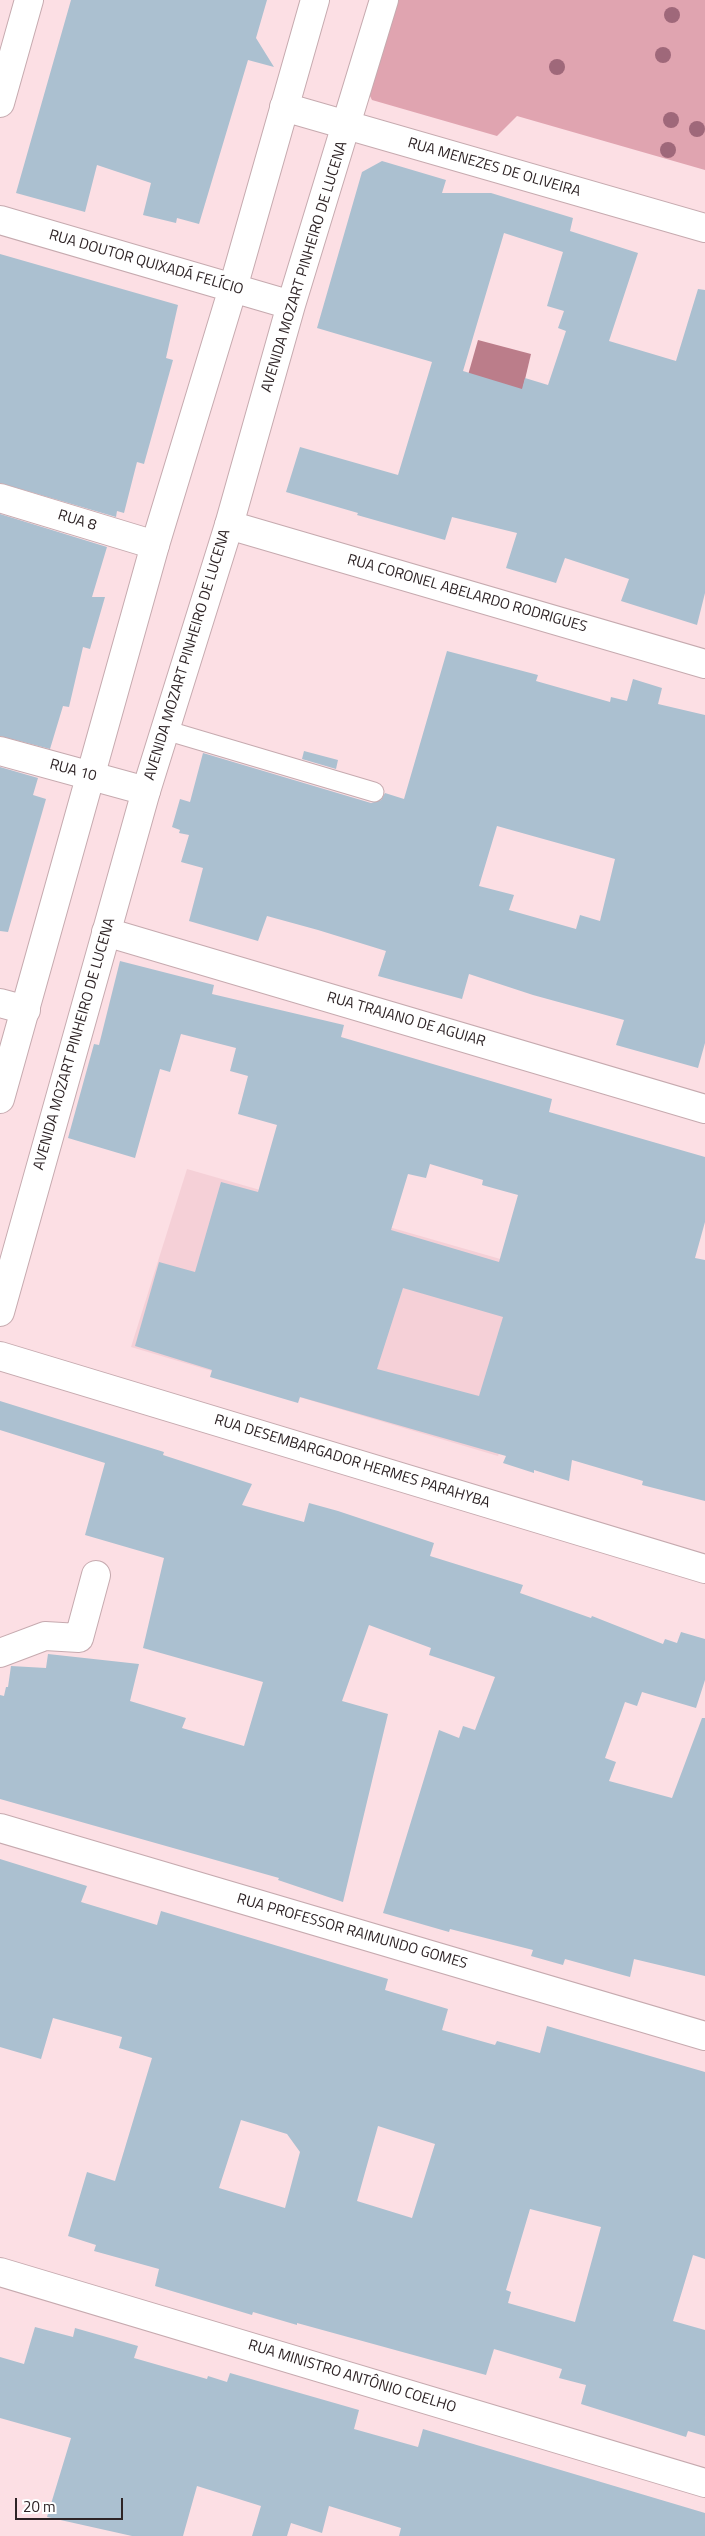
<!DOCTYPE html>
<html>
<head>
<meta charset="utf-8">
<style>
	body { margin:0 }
	#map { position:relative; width:705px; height:2536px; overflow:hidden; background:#fcdfe4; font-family:"Titillium Web",sans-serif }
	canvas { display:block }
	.scale { position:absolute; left:15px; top:2498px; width:108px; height:22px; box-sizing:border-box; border:2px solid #2e2426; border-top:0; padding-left:6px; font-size:15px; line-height:18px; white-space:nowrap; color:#2e2426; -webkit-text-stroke:4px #fff; paint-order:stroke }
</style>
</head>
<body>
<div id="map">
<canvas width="705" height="2536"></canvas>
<div class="scale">20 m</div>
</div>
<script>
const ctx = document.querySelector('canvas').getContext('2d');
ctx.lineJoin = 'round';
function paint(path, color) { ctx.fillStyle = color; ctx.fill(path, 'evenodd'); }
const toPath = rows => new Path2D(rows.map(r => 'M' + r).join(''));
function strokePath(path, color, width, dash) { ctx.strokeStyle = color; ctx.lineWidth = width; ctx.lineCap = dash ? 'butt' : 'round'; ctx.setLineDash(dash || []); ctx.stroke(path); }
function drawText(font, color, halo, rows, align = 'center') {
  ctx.font = font + ' "Titillium Web",sans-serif'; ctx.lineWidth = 4; ctx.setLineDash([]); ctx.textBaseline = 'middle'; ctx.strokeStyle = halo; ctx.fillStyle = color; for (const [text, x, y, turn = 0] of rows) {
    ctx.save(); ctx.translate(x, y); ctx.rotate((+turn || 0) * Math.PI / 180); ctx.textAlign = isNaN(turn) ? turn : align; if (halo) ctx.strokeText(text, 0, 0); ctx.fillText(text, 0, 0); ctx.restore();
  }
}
paint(toPath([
	[187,1169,563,1277,498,1456,131,1347]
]), '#f5d0d7');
paint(toPath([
	[396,0,705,0,705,170,517,116,497,136,372,100,369,94]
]), '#e0a4b0');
paint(toPath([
	[478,340,531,354,522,392,468,375]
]), '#bb7d8a');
paint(toPath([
	[71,0,267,0,256,38,274,67,248,60,199,224,177,218,176,223,143,215,151,183,97,165,85,212,16,193],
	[382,161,446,180,442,193,491,193,573,218,570,231,638,253,609,341,676,361,698,289,705,290,705,593,697,625,621,601,629,579,565,558,556,583,506,568,517,533,452,517,445,540,357,515,358,513,286,492,300,447,398,475,432,362,317,328,362,172],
	[504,233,563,252,547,306,564,311,558,328,566,331,548,385,525,378,522,389,463,371],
	[0,254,178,305,166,358,173,360,144,464,137,462,124,513,117,511,116,517,0,483],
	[0,514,107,547,92,597,105,597,90,649,83,647,69,707,63,706,50,749,0,736],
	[447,651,538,675,536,681,610,702,611,697,627,701,633,679,662,688,658,704,705,715,705,1043,698,1068,616,1045,624,1020,533,995,469,974,462,999,378,976,386,951,318,930,267,916,258,941,189,921,203,868,181,862,189,835,179,833,180,830,172,827,180,799,190,802,203,753,371,803,381,800,385,793,404,799],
	[497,826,615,859,600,921,580,915,576,929,509,910,514,895,479,886],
	[304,751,338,760,336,769,302,759],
	[0,767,38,778,33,795,46,799,8,932,0,931],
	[120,961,214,985,212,994,344,1025,341,1037,552,1099,549,1112,705,1157,705,1222,695,1258,705,1260,705,1501,642,1485,643,1481,572,1460,569,1481,534,1470,534,1473,503,1463,506,1456,300,1397,298,1403,210,1377,212,1370,135,1346,159,1262,195,1272,221,1182,258,1192,277,1125,238,1114,248,1076,230,1071,236,1048,181,1034,170,1072,160,1069,135,1158,68,1138,94,1044,99,1045],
	[430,1164,483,1180,482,1185,518,1195,499,1262,391,1230,408,1174,426,1178],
	[403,1288,503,1317,479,1396,377,1369],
	[0,1401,164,1452,163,1455,252,1484,242,1505,304,1522,309,1503,338,1511,434,1543,430,1556,523,1585,520,1593,591,1618,592,1616,663,1644,665,1639,677,1643,681,1632,705,1639,705,1680,696,1708,642,1692,637,1706,625,1702,605,1758,616,1762,609,1781,672,1798,702,1718,705,1718,705,1976,634,1959,630,1977,565,1959,563,1965,531,1956,533,1950,450,1929,449,1932,383,1913,439,1730,459,1738,463,1726,475,1730,495,1677,429,1655,431,1648,369,1625,342,1701,388,1714,343,1902,278,1880,279,1878,0,1799,0,1695,4,1696,6,1687,8,1687,11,1666,46,1668,48,1654,139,1664,130,1701,186,1718,182,1728,244,1746,263,1682,143,1648,164,1558,85,1535,105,1463,0,1430],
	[0,1859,87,1886,81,1902,157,1925,161,1911,388,1979,385,1990,448,2009,442,2030,495,2045,497,2041,540,2053,547,2026,705,2072,705,2259,693,2255,673,2321,705,2330,705,2436,688,2431,686,2437,581,2404,586,2385,559,2378,562,2369,494,2349,486,2375,297,2323,297,2325,253,2312,252,2315,155,2286,159,2269,94,2251,96,2245,68,2236,87,2172,115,2181,152,2058,119,2048,122,2037,53,2018,41,2059,0,2047],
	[241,2120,287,2134,300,2152,285,2208,219,2188],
	[378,2126,435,2144,412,2218,357,2201],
	[530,2209,601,2227,575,2322,508,2303,511,2292,506,2290],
	[35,2327,73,2337,75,2328,138,2346,134,2358,207,2379,208,2376,227,2382,230,2373,359,2410,354,2429,418,2447,423,2429,705,2513,705,2536,399,2536,401,2528,329,2506,322,2533,291,2523,287,2536,252,2536,261,2506,197,2486,183,2536,132,2536,47,2517,71,2438,0,2418,0,2357,24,2364]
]), '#abc0d0');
const lane = toPath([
	[165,730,374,792]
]);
const street = toPath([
	[0,103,29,0],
	[284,107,705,228],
	[0,498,155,545],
	[229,525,705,664],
	[0,751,146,791],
	[106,932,705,1109],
	[0,1003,26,1010],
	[0,1356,705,1569],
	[0,1653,45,1636,79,1638,96,1575],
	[0,1828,705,2036],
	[0,2272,705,2483]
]);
const secondary = toPath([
	[0,220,291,305],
	[0,1099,155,545,233,288,315,0],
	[0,1312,146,791,229,525,291,305,384,0]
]);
strokePath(lane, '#c6aaaf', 21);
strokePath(street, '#c6aaaf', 30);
strokePath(secondary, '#c6aaaf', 30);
strokePath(lane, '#fff', 19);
strokePath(street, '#fff', 28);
strokePath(secondary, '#fff', 28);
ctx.fillStyle = '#9f687a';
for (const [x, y] of [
	[672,15],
	[663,55],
	[557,67],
	[671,120],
	[697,129],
	[668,150]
]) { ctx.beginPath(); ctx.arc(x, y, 8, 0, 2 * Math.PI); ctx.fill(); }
drawText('15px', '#2e2426', '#fff', [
	["RUA MENEZES DE OLIVEIRA",494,168,16],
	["RUA DOUTOR QUIXADÁ FELÍCIO",146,263,16],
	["AVENIDA MOZART PINHEIRO DE LUCENA",305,267,-73],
	["RUA 8",77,521,17],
	["RUA CORONEL ABELARDO RODRIGUES",467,594,16],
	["AVENIDA MOZART PINHEIRO DE LUCENA",188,655,-73],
	["RUA 10",73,771,15],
	["RUA TRAJANO DE AGUIAR",406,1020,16],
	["AVENIDA MOZART PINHEIRO DE LUCENA",75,1044,-74],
	["RUA DESEMBARGADOR HERMES PARAHYBA",352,1462,17],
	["RUA PROFESSOR RAIMUNDO GOMES",352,1932,16],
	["RUA MINISTRO ANTÔNIO COELHO",352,2377,17]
]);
</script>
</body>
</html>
